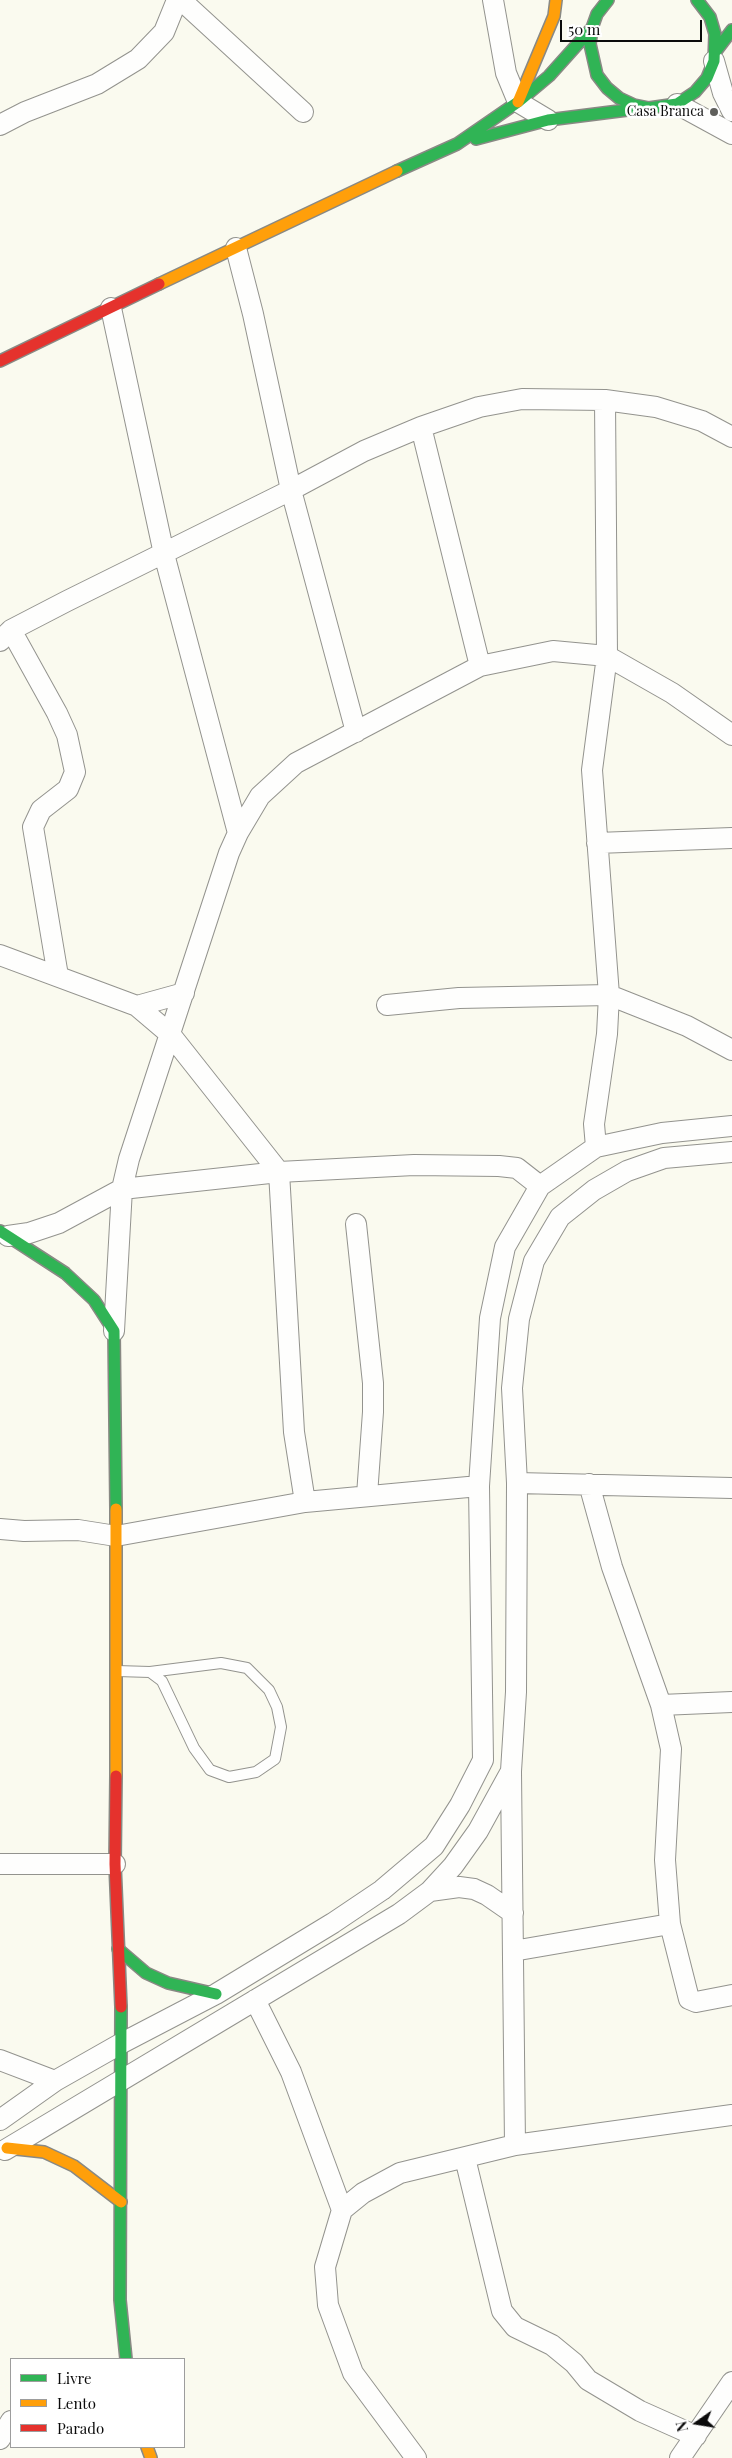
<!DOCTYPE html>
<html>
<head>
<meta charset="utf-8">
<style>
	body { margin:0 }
	#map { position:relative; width:732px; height:2458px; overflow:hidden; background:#fafaef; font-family:"Playfair Display",serif }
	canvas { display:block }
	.legend { position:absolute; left:10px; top:2358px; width:175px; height:90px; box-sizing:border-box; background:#fff; border:1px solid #9d9d9d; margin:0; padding:6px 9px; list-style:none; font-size:15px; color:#0b0b0b }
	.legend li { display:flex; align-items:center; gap:10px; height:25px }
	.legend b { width:25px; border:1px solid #9d9d9d }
	.north { position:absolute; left:672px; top:2398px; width:50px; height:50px; -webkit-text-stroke:4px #fff; paint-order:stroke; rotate:257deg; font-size:14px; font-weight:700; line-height:20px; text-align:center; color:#0b0b0b }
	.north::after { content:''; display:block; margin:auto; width:18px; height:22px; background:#0b0b0b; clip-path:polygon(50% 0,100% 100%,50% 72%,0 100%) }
	.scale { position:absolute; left:560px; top:20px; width:142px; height:22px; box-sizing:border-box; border:2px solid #0b0b0b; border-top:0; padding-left:6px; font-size:15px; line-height:18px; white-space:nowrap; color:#0b0b0b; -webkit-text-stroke:4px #fff; paint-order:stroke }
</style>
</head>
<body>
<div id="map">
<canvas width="732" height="2458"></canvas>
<ul class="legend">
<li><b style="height:6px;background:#30b455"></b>Livre</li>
<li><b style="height:6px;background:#ff9f0a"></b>Lento</li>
<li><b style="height:6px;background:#e5322d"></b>Parado</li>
</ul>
<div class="north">N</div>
<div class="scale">50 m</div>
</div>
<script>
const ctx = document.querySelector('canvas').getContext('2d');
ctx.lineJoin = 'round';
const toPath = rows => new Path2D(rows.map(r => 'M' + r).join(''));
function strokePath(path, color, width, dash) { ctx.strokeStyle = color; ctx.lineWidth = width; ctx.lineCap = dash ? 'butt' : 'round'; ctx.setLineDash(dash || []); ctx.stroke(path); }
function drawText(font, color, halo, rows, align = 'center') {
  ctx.font = font + ' "Playfair Display",serif'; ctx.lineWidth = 5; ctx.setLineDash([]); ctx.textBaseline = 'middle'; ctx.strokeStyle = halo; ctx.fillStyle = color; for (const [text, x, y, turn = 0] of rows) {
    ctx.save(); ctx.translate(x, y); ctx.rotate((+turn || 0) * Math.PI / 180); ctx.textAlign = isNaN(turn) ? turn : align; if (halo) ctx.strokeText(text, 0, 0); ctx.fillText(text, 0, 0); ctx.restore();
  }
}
const lane = toPath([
	[117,1671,150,1672,221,1663,247,1668,269,1690,277,1707,281,1727,275,1759,256,1772,229,1777,210,1770,194,1748,162,1681,150,1672]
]);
const street = toPath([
	[181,0,303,112],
	[493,0,506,73,518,102,548,120],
	[714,61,723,93,732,111],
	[677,104,732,134],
	[0,125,25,112,97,84,138,59,164,32,177,0],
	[236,248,253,314,291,490,356,732],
	[111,308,164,554,238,833],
	[421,427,480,666],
	[11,630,57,713,67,735,75,772,68,789,41,810,33,827,58,976],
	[0,641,11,630,67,601,291,490,364,451,421,427,479,407,522,399,605,400,656,407,702,421,732,437],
	[597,843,732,838],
	[0,955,137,1006,170,1034,279,1172,294,1432,305,1502],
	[387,1005,459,998,609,995,687,1026,732,1050],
	[137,1006,184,993],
	[596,1147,594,1124,607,1034,609,995,592,770,607,656,605,400],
	[356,1224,373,1383,373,1412,367,1495],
	[8,1236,29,1233,59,1223,122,1189,279,1172,414,1165,499,1166,517,1168,540,1186],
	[114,1331,122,1189,129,1159,229,853,238,833,260,796,296,763,480,666,553,651,607,656,672,693,732,735],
	[517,1483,732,1488],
	[589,1484,612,1567,661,1705,732,1702],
	[0,1529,24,1531,78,1530,116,1536,305,1502,479,1486],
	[661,1705,671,1749,665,1860,670,1924],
	[511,1772,515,2145],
	[0,1864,115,1864],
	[430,1891,459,1887,474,1889,487,1895,513,1913],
	[513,1951,670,1924,689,1999,696,2002,732,1995],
	[255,2000,291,2072,342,2210],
	[0,2060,55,2081],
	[0,2120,55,2081,122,2043,216,1994,333,1923,382,1890,434,1846,460,1805,483,1760,479,1486,490,1318,505,1247,540,1186,596,1147,662,1133,732,1126],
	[5,2150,399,1914,430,1891,453,1866,478,1831,511,1771,516,1692,517,1483,512,1388,519,1319,534,1261,560,1217,594,1190,627,1171,664,1158,732,1152],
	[465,2158,502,2311,515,2327,552,2345,574,2363,588,2380,640,2411,696,2436],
	[0,2439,11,2421],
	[416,2458,353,2373,328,2305,325,2267,342,2210,363,2193,400,2173,515,2145,732,2115],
	[680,2458,732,2382]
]);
const fast = toPath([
	[608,0,597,14,592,28,590,44,597,75,607,88,619,98,634,105,649,108,677,104,695,92,707,78,714,61,715,34,710,17,697,0],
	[716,51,732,30],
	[476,139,548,120,643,108],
	[397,171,457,144,518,102,549,76,592,28],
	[0,1231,65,1273,94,1300,114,1331,116,1509],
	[118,1949,146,1973,168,1983,216,1994],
	[121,2007,120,2300,126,2359]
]);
const slow = toPath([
	[518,102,554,16,556,0],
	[159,284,397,171],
	[116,1509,116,1776],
	[7,2148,44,2152,74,2166,121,2202],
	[147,2447,151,2458]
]);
const jam = toPath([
	[0,361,159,284],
	[116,1776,115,1864,121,2007]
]);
strokePath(lane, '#93938e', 12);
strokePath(street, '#93938e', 22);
strokePath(fast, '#898984', 14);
strokePath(slow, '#898984', 14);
strokePath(jam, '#898984', 14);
strokePath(lane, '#fefefd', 10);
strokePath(street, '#fefefd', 20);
strokePath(fast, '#30b455', 11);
strokePath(slow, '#ff9f0a', 11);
strokePath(jam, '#e5322d', 11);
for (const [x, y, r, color] of [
	[714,112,5,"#5f5f5b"]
]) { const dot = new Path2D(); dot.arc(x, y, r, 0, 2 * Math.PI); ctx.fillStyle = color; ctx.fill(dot); strokePath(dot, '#fff', 2); }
drawText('14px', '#0b0b0b', '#fff', [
	["Casa Branca",704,112]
], 'right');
</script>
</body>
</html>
